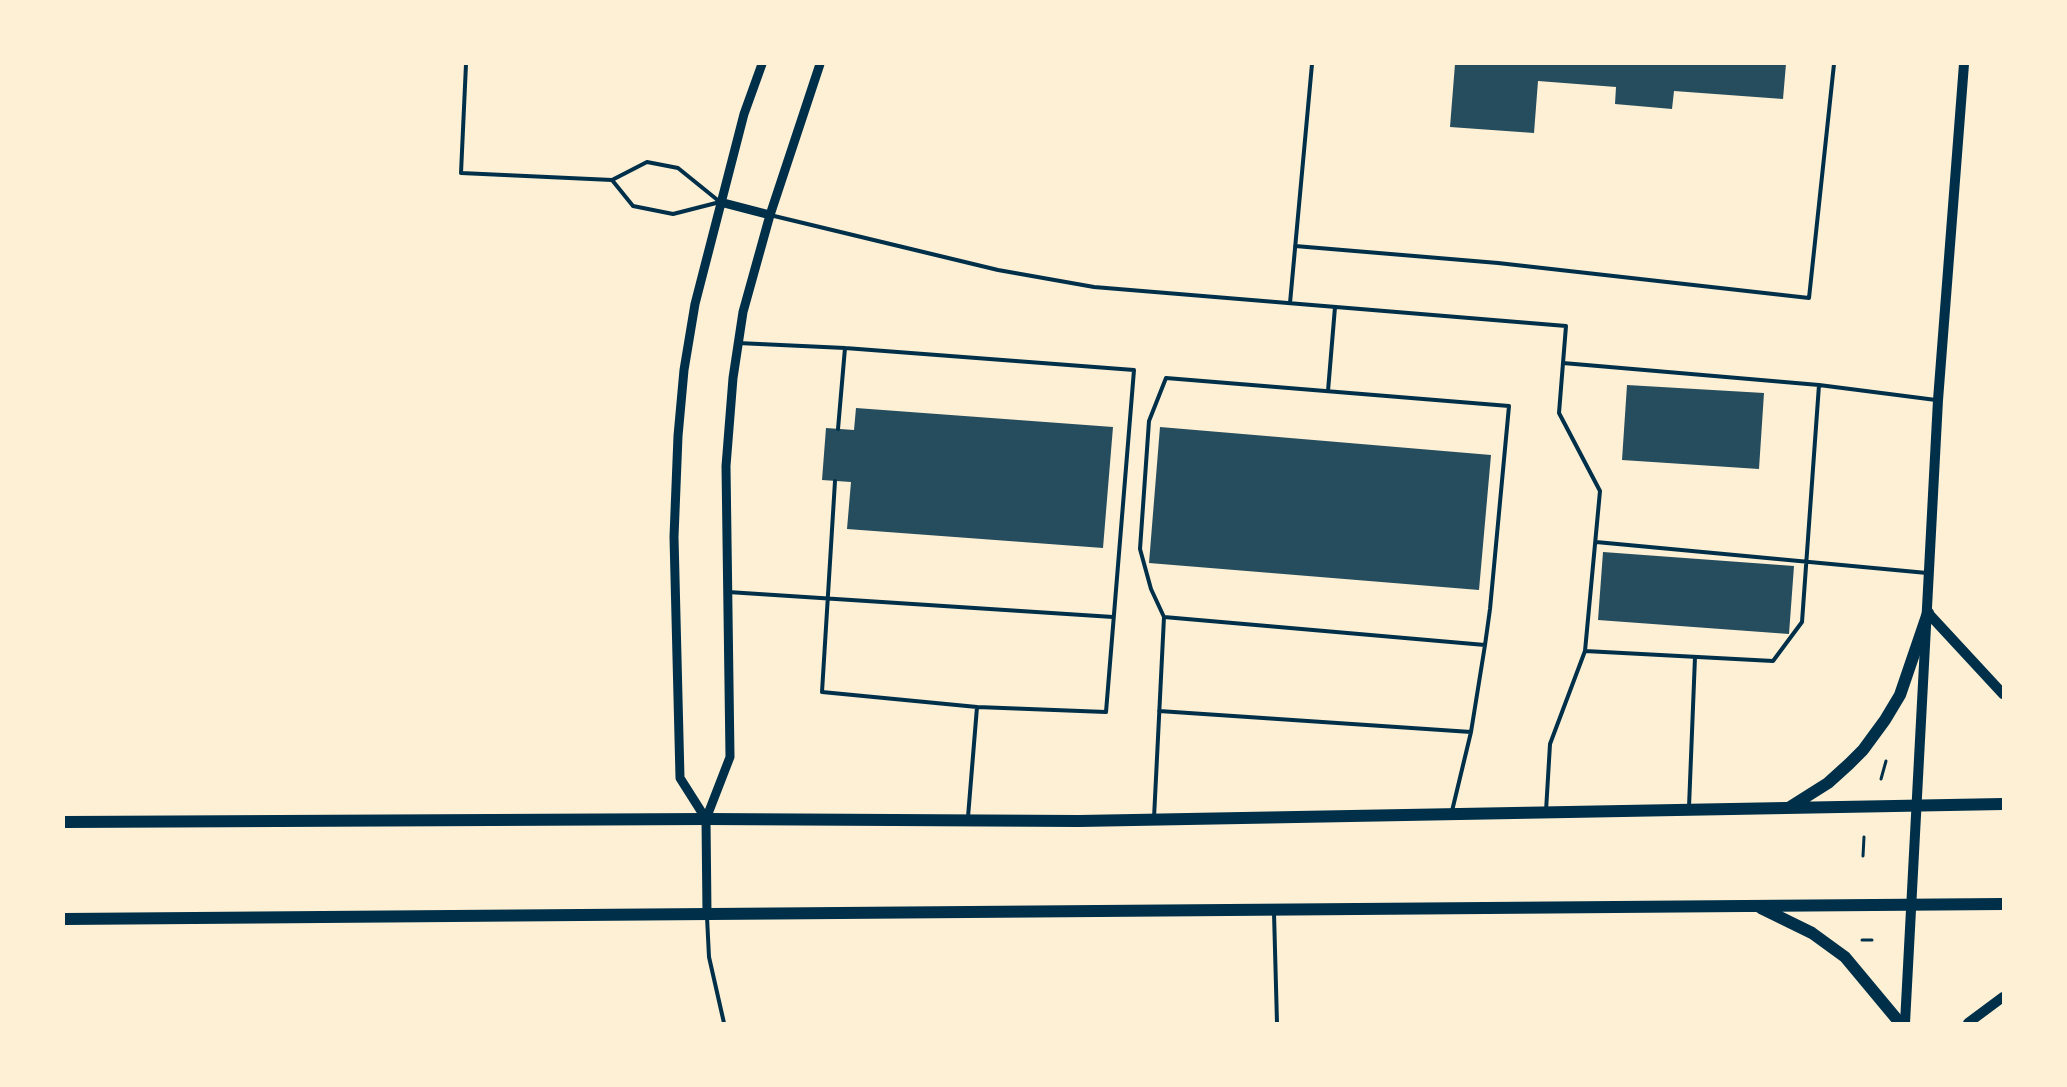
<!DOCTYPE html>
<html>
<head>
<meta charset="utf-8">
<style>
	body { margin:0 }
	#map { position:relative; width:2067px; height:1087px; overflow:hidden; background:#fdf0d5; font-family:"Playfair Display",serif }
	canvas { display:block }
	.frame { position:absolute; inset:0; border:65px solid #fdf0d5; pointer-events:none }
</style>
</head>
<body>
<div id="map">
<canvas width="2067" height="1087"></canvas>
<div class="frame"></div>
</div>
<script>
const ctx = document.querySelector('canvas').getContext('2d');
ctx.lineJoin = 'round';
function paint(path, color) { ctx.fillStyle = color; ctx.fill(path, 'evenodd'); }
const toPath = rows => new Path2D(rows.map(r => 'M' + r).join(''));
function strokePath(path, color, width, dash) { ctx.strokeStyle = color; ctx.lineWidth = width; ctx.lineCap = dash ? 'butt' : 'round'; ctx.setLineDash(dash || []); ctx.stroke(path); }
paint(toPath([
	[1455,64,1786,64,1783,99,1674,91,1672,109,1615,104,1616,87,1538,81,1534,133,1450,127],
	[1627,385,1764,393,1759,469,1622,460],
	[856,408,1113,427,1103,548,847,529,851,482,822,480,826,428,854,430],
	[1160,427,1491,455,1479,590,1149,563],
	[1603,552,1794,566,1789,634,1598,620]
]), '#264d5e');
strokePath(toPath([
	[1881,779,1886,761],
	[1863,856,1864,837],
	[1862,940,1872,940]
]), '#003049', 3);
strokePath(toPath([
	[466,64,461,173,612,180,647,162,678,168,720,202],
	[612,180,633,206,673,214,720,202],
	[770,215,998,270,1094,287,1566,326,1563,363,1819,385,1936,400],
	[1295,246,1498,263,1809,298,1834,64],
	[1290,303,1312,64],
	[738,343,845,348,1134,370,1106,712,977,707,968,817],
	[1328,391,1335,307],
	[838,429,845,348],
	[835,481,822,692,977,707],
	[1596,542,1927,573],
	[728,592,1113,617],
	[1164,617,1151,589,1140,549,1149,421,1166,378,1509,406,1490,609,1485,645],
	[1585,651,1773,661,1802,622,1819,385],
	[1159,711,1471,732],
	[1689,807,1695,657],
	[1546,811,1550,744,1585,651,1600,491,1559,413,1563,363],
	[1154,818,1164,617,1485,645,1471,732,1452,811],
	[1274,913,1277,1023],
	[707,917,709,957,724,1023]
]), '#003049', 4);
strokePath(toPath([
	[720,202,770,215],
	[706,819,680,778,674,537,678,436,684,370,695,304,744,114,762,64],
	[707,914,706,819,730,757,726,466,733,378,743,312,770,215,820,64]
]), '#003049', 9);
strokePath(toPath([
	[1928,613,2003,694],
	[1905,1023,1938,400,1964,64],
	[1968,1023,2003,997]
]), '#003049', 10);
strokePath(toPath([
	[1790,807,1828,783,1849,764,1863,750,1885,720,1900,695,1928,613],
	[64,822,706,819,1079,821,2003,804],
	[1761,908,1812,933,1845,957,1900,1023],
	[64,919,2003,904]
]), '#003049', 12);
</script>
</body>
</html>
